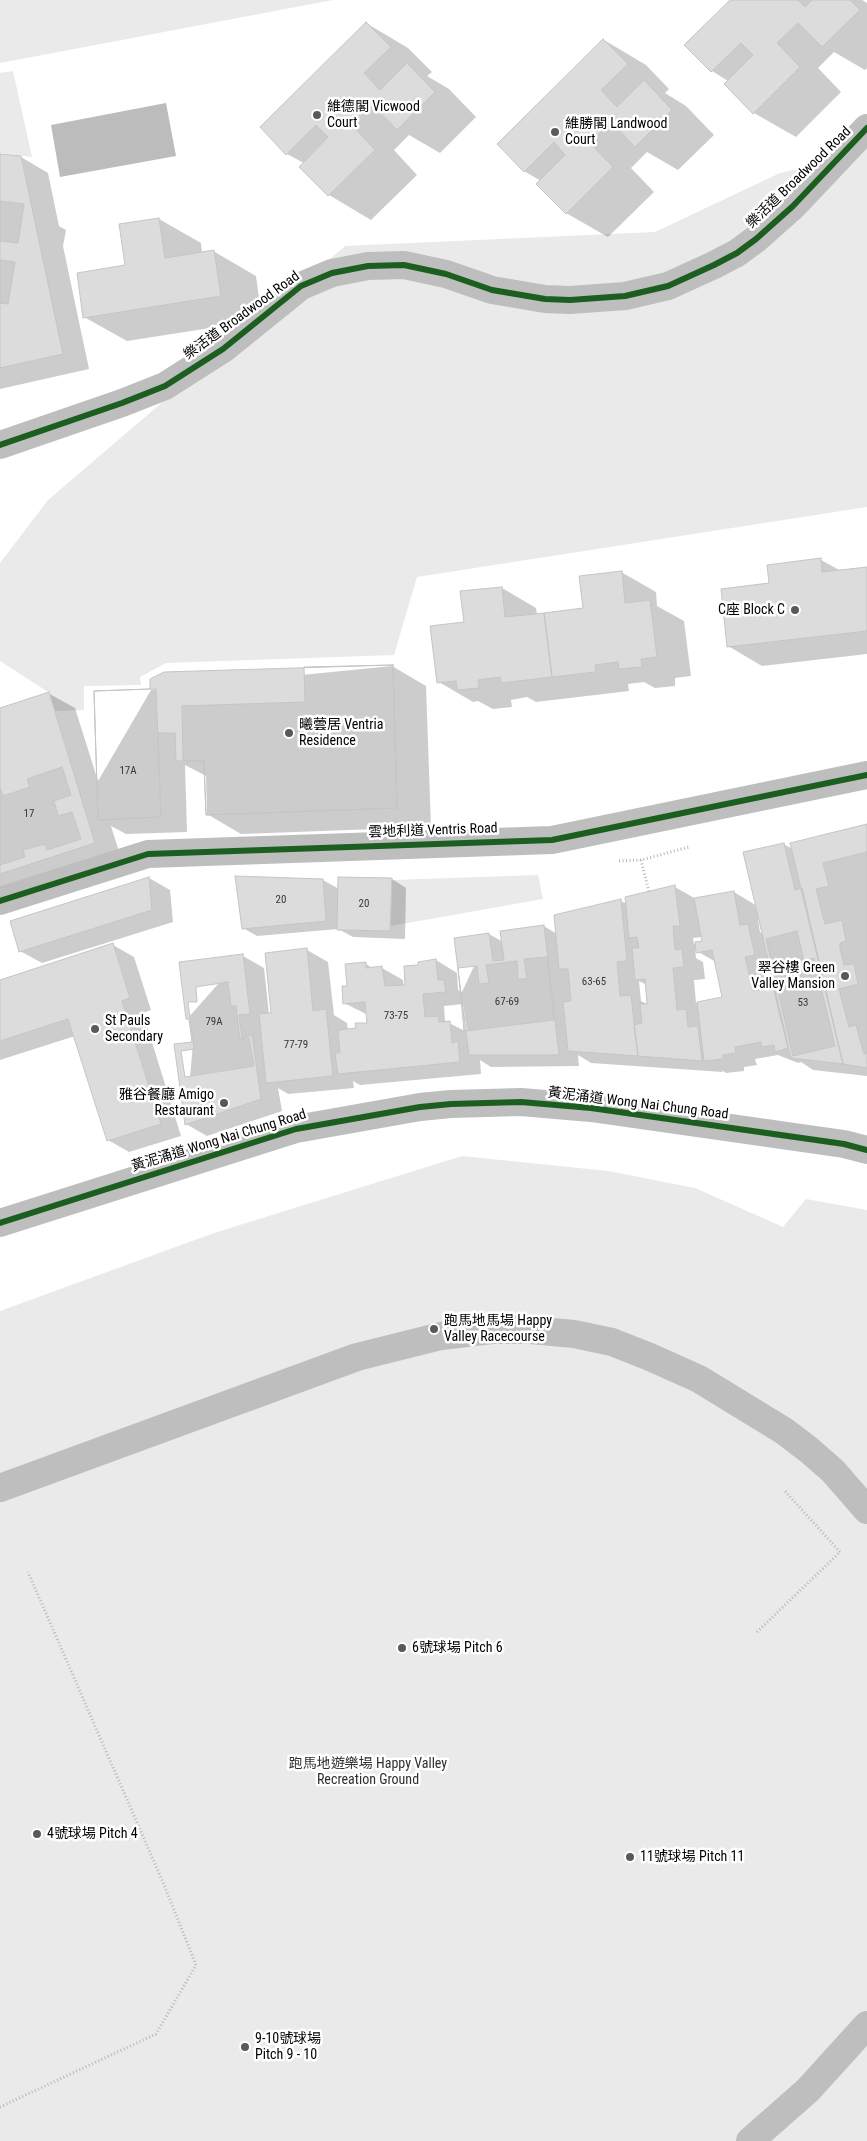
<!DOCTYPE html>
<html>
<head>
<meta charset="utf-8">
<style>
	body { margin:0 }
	canvas { display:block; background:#fff }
</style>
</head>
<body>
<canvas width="867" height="2141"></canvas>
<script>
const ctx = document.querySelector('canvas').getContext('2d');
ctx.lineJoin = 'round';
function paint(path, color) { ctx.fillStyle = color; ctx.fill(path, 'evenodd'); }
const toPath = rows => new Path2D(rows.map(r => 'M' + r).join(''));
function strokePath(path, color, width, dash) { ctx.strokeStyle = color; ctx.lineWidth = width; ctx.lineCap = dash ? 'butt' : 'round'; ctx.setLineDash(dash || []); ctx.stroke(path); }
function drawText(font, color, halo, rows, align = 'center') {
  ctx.font = font + ' "Roboto Condensed","Noto Sans TC",sans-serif'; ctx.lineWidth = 5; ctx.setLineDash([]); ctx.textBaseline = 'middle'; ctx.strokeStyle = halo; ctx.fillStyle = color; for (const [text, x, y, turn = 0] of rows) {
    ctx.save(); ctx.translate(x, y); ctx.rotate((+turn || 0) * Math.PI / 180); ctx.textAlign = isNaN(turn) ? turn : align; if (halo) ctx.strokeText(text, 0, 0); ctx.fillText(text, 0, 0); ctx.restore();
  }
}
paint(toPath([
	[0,0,333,0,0,63],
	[13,71,32,157,0,153,0,73],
	[867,134,867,507,417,577,394,655,166,663,140,677,141,685,84,686,84,710,54,711,48,692,0,661,0,563,48,500,345,246,655,232,780,173,828,162],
	[538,875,543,899,391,926,392,880],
	[462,1156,608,1171,695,1188,783,1227,806,1199,867,1210,867,2141,0,2141,0,1311,214,1233]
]), '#eaeaea');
paint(toPath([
	[166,103,176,156,60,177,51,125]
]), '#bcbcbc');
paint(toPath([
	[731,0,862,0,867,3,867,68,865,70,834,52,818,68,841,92,796,137,754,113,728,81,712,71,686,45],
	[366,23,408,48,432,72,427,76,449,89,476,117,440,153,409,135,394,150,417,175,371,220,329,195,301,167,304,163,287,154],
	[604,40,646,65,669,89,665,93,686,106,714,135,678,170,647,152,631,168,654,192,608,237,566,213,541,181,524,171],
	[0,155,21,157,48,173,59,226,66,230,63,246,89,369,0,389],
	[159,219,201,243,202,253,213,251,256,276,262,320,127,341,84,317,126,266],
	[821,560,841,571,867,568,867,654,762,666,728,646,770,584],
	[621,572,656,592,657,606,684,621,691,676,675,678,675,686,655,688,644,682,628,684,629,691,536,702,527,697,511,700,512,707,493,709,478,701,473,702,439,682,465,623,502,588,536,608,537,614,584,609],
	[392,666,426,686,431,827,241,834,207,814,206,776,185,765,187,832,126,834,111,826,121,858,0,892,0,709,48,693,75,708,98,781,151,690],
	[867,825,867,1076,813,1070,801,1062,798,1063,778,1055,755,1059,757,1065,744,1067,744,1071,726,1073,722,1070,723,1072,591,1063,578,1055,579,1066,491,1067,480,1060,481,1074,360,1085,353,1081,354,1088,288,1094,278,1088,282,1111,207,1136,186,1124,193,1043,190,1020,187,1019,243,956,264,968,269,1014,272,1014,267,954,307,950,328,962,334,1015,347,1023,348,1030,357,1029,368,1024,368,1015,344,1003,349,987,366,964,374,969,382,968,403,980,404,988,419,966,436,960,457,973,458,990,462,992,489,934,503,942,544,926,557,934,621,901,627,904,675,887,696,899,734,892,757,906,783,844,793,849],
	[760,919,763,935,760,932,758,920],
	[702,937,703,943,694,944,693,938],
	[695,950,716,962,723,998,696,1003,694,980,705,979,703,962,696,958],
	[771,968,776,990,771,988,766,969],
	[639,981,647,985,649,1005,641,1001],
	[463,1004,467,1032,445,1021,444,1006],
	[149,878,170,890,173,922,42,963,20,951],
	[392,879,406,888,405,939,353,937,338,929,257,936,243,928,323,880,339,889],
	[113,945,134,957,151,1010,143,1013,181,1136,129,1152,108,1140,75,1036,0,1060,0,980]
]), '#0003');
const building = toPath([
	[730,0,798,0,805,7,812,0,850,0,860,10,822,47,798,23,777,43,800,67,753,114,724,84,753,55,741,43,711,72,684,45,730,0],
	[366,22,391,47,364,73,380,90,407,63,435,92,397,130,373,105,352,125,375,150,328,196,299,167,328,137,316,125,286,155,260,127,366,22],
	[603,39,628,64,601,90,617,107,644,80,672,110,635,147,611,122,590,143,613,167,566,214,536,184,565,155,554,142,524,172,497,144,603,39],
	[0,154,21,156,63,354,0,368,0,154],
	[0,201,24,204,18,243,0,241,0,201],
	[159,218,165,258,214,250,221,296,83,318,77,273,125,265,119,224,159,218],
	[0,260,15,262,8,304,0,303,0,260],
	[821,558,822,572,867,567,867,631,727,647,721,589,769,583,767,565,821,558],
	[622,571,625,603,650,600,657,657,641,659,642,667,619,669,618,662,595,665,596,672,552,677,544,613,583,608,579,576,622,571],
	[502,587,505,617,544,613,552,677,501,683,500,677,478,680,479,688,457,690,456,681,437,683,430,626,464,622,460,591,502,587],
	[393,665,397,808,206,815,204,761,183,761,182,706,305,702,304,667,393,665],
	[393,665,397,808,206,815,204,761,176,761,175,733,158,733,161,817,98,820,94,691,150,689,150,679,164,672,393,665],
	[150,689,156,689,161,817,98,820,94,691,150,689],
	[49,692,95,843,0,874,0,708,49,692],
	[62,767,71,795,54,801,58,816,72,812,81,839,47,850,45,844,23,850,25,857,0,865,0,788,3,796,30,787,27,779,62,767],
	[867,824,867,1068,843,1064,790,843,867,824],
	[784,843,795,890,802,888,843,1064,791,1058,743,852,784,843],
	[867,852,867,1053,864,1054,856,1025,849,1027,839,989,858,984,854,964,844,965,840,949,840,943,846,941,842,920,825,924,816,889,829,886,823,863,867,852],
	[235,876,323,879,326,921,242,929,235,876],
	[149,877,152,910,19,952,10,921,149,877],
	[338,877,392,878,390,931,337,930,338,877],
	[675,885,680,926,673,926,675,950,682,949,684,967,673,968,677,1010,686,1009,688,1027,698,1026,702,1061,638,1056,634,1025,642,1023,640,1004,647,1004,645,979,635,980,632,948,639,948,637,937,629,938,625,897,675,885],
	[734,891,740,925,748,924,755,955,745,957,753,991,773,987,788,1048,775,1052,774,1045,762,1047,761,1042,735,1047,736,1053,723,1055,723,1059,704,1061,697,1002,722,997,712,950,696,953,695,942,702,941,694,898,734,891],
	[621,899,627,961,617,962,620,996,631,995,638,1056,568,1051,563,1002,571,1001,568,969,559,969,554,915,621,899],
	[544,925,559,1055,469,1055,454,938,489,933,493,961,504,960,500,931,544,925],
	[797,931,804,961,814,958,835,1046,793,1056,766,939,797,931],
	[113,943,130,998,122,1001,161,1124,107,1141,68,1019,0,1041,0,980,113,943],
	[307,948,313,1011,326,1009,333,1076,266,1083,259,1014,271,1013,265,953,307,948],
	[243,954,250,1014,239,1015,242,1038,252,1035,261,1099,185,1125,174,1044,192,1042,189,1019,186,1019,179,962,243,954],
	[547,957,554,1020,464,1031,458,968,477,966,479,984,489,983,486,965,517,961,518,979,527,979,524,959,547,957],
	[436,959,438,980,444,980,446,992,423,994,425,1017,439,1016,439,1022,450,1021,452,1043,458,1041,460,1062,338,1074,335,1053,340,1053,338,1030,356,1028,355,1023,367,1023,365,1002,343,1004,342,986,347,986,345,964,366,962,366,968,382,966,385,986,405,985,404,966,418,965,418,962,436,959],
	[228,982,231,1006,236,1006,240,1039,249,1038,254,1066,185,1077,181,1051,194,1049,188,1002,197,1002,196,987,228,982]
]);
paint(building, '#dcdcdc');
strokePath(building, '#c5c5c5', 1);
strokePath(toPath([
	[641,860,649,892],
	[619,861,641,860,689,847],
	[757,1632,840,1552,784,1490],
	[0,2107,156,2034,196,1965,162,1880,28,1572]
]), '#b8b8b8', 3, [1, 2.5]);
strokePath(toPath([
	[0,445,122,403,165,386,223,349,301,286,332,273,368,266,404,265,446,274,492,290,545,299,570,300,625,296,668,286,714,265,737,253,756,239,793,206,867,128],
	[0,901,148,854,552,840,867,775],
	[0,1223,296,1129,420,1107,451,1104,521,1102,591,1108,844,1144,867,1150],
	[0,1488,357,1357,441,1336,492,1330,531,1330,574,1334,612,1342,650,1357,699,1379,784,1431,809,1450,833,1471,867,1510],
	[750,2141,808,2090,867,2025]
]), '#bebebe', 28);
strokePath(toPath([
	[0,1223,274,1135,341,1120,420,1107,485,1102,564,1105,818,1129,867,1138]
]), '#bdbdbd', 1);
strokePath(toPath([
	[0,445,122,403,165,386,223,349,301,286,332,273,368,266,404,265,446,274,492,290,545,299,570,300,625,296,668,286,714,265,737,253,756,239,793,206,867,128],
	[0,901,148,854,552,840,867,775],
	[0,1223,296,1129,420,1107,451,1104,521,1102,591,1108,844,1144,867,1150]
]), '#1b5e20', 6);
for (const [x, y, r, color] of [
	[317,115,5,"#595959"],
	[555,132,5,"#595959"],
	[795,610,5,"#595959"],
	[289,733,5,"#595959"],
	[845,976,5,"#595959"],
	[95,1029,5,"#595959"],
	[224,1103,5,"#595959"],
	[434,1329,5,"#595959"],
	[402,1648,5,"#595959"],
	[37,1834,5,"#595959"],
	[630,1857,5,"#595959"],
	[245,2047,5,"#595959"]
]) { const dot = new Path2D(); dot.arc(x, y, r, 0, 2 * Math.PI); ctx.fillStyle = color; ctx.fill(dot); strokePath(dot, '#fff', 2); }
drawText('11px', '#373737', null, [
	["17A",128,771],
	["17",29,814],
	["20",281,900],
	["20",364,904],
	["63-65",594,982],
	["67-69",507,1002],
	["53",803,1003],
	["73-75",396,1016],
	["79A",214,1022],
	["77-79",296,1045]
]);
drawText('14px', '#000', '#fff', [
	["維德閣 Vicwood",327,107],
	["Court",327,123],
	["維勝閣 Landwood",565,124],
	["Court",565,140],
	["C座 Block C",785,610,"right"],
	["曦蕓居 Ventria",299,725],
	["Residence",299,741],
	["翠谷樓 Green",835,968,"right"],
	["Valley Mansion",835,984,"right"],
	["St Pauls",105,1021],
	["Secondary",105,1037],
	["雅谷餐廳 Amigo",214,1095,"right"],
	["Restaurant",214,1111,"right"],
	["跑馬地馬場 Happy",444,1321],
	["Valley Racecourse",444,1337],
	["6號球場 Pitch 6",412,1648],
	["4號球場 Pitch 4",47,1834],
	["11號球場 Pitch 11",640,1857],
	["9-10號球場",255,2039],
	["Pitch 9 - 10",255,2055]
], 'left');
drawText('14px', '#000', '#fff', [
	["樂活道 Broadwood Road",799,178,-44],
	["樂活道 Broadwood Road",242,316,-36],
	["雲地利道 Ventris Road",433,831,-2],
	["黃泥涌道 Wong Nai Chung Road",638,1104,7],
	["黃泥涌道 Wong Nai Chung Road",219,1141,-17]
]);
drawText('14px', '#2f2f2f', '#fff', [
	["跑馬地遊樂場 Happy Valley",368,1764],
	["Recreation Ground",368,1780]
]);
</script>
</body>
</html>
